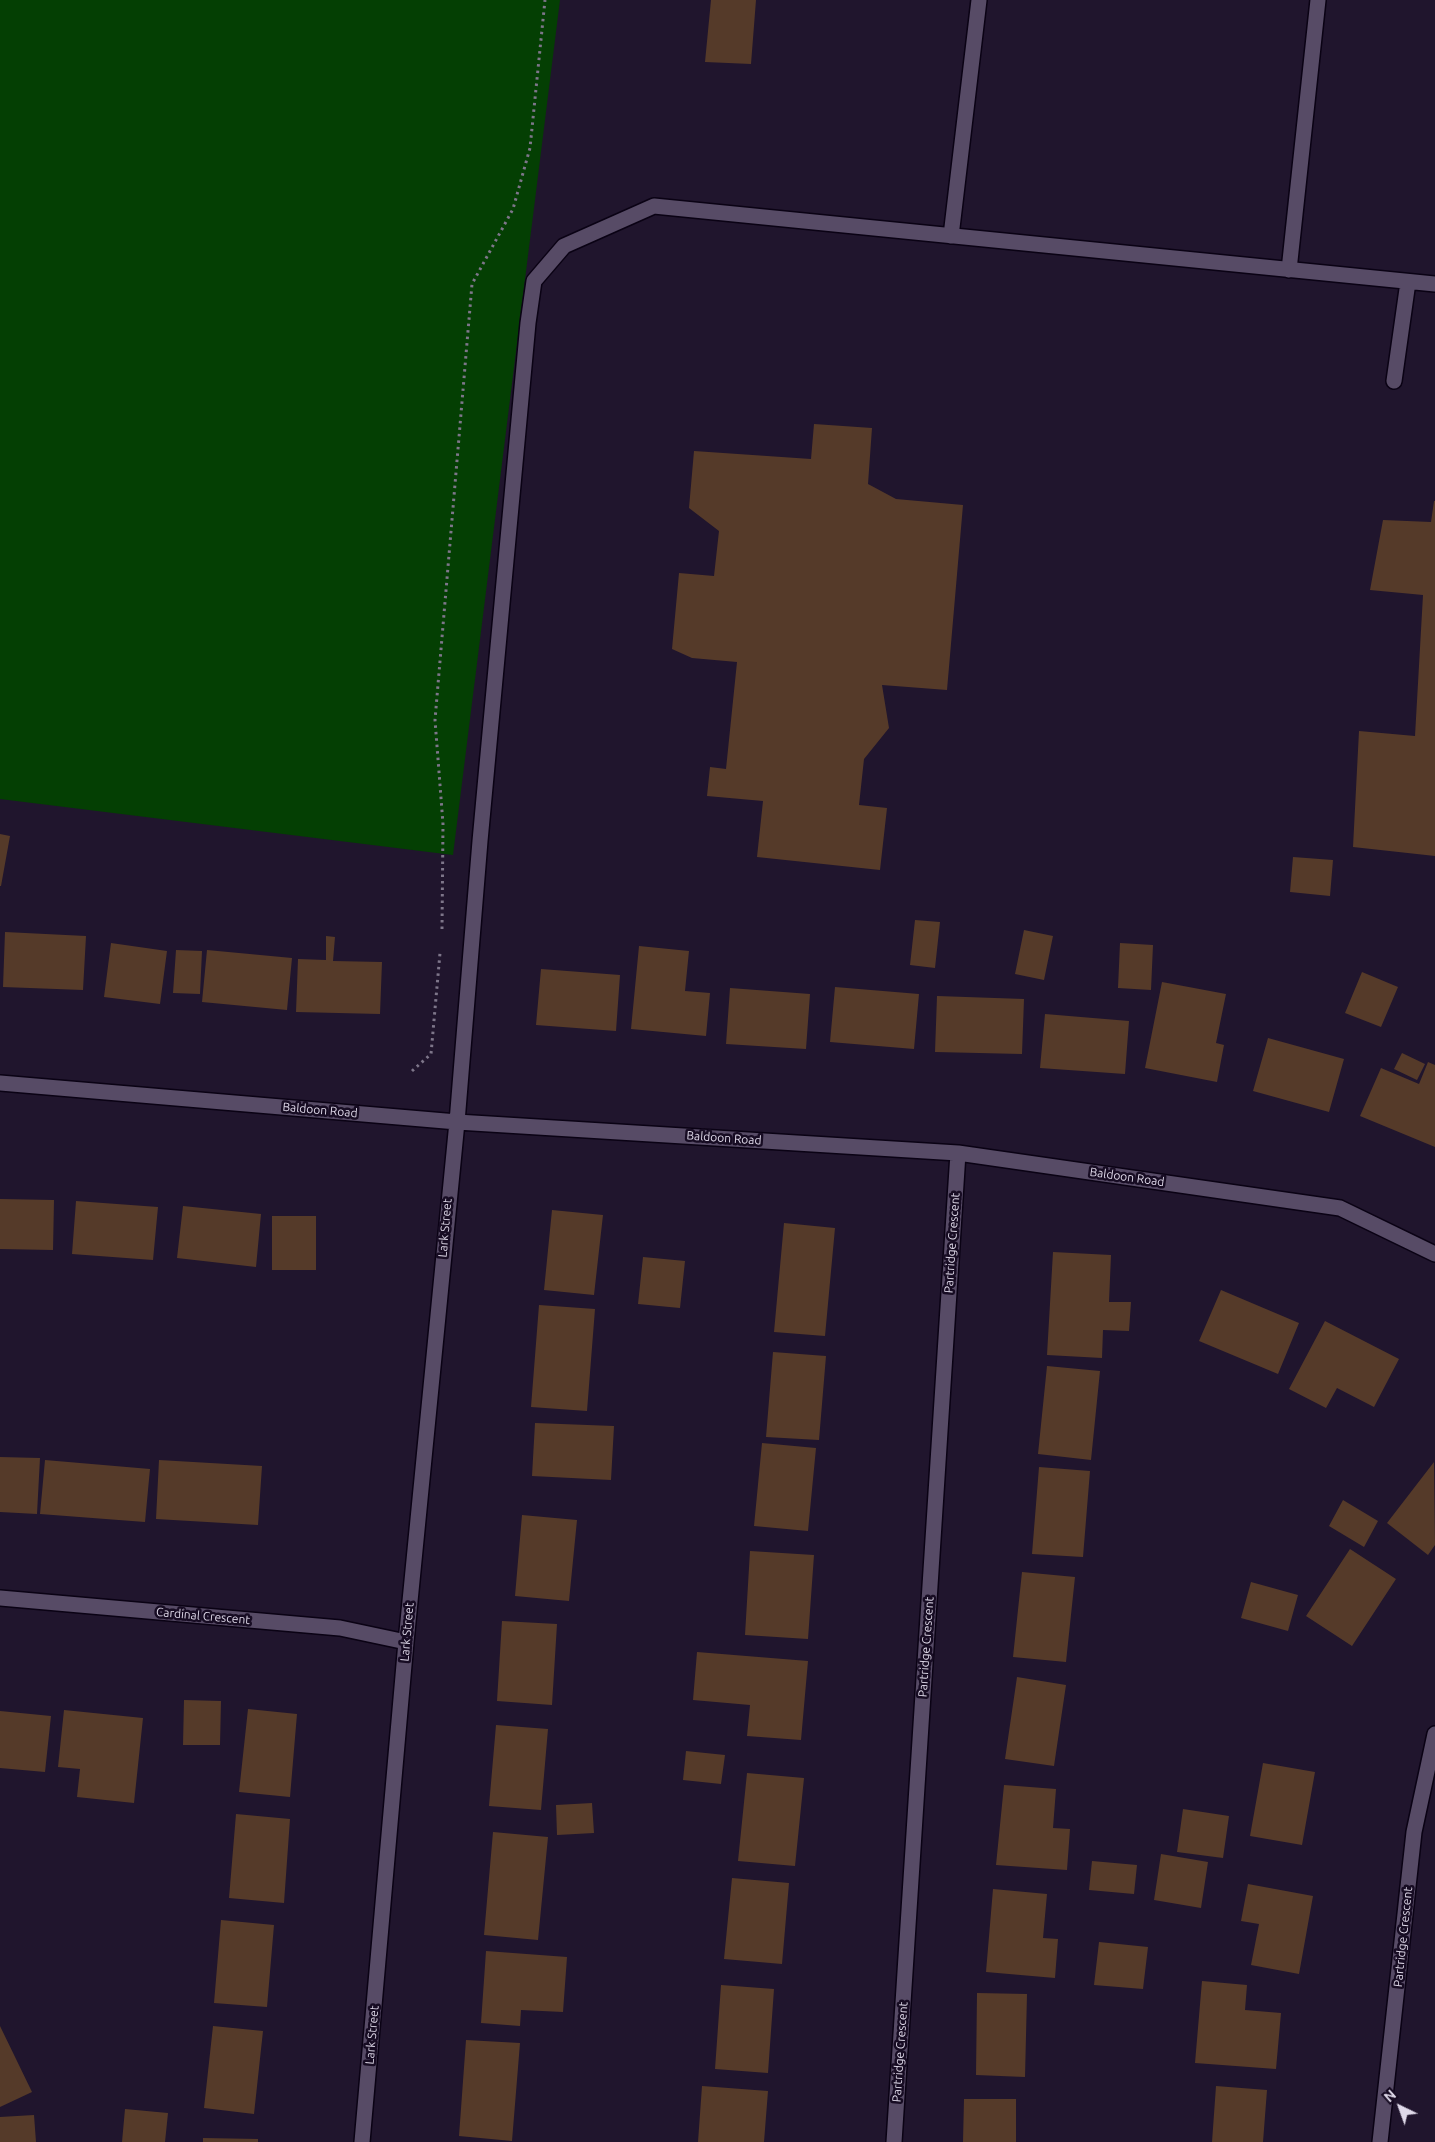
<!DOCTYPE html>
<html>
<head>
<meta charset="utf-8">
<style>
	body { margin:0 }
	#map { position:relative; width:1435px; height:2142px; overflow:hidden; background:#20152d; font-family:Ubuntu,sans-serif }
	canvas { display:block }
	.north { position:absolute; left:1375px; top:2082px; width:50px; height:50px; -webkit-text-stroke:4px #170c23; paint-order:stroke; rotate:318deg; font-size:14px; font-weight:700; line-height:20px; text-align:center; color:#dfd9e9 }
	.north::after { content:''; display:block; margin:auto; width:18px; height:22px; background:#dfd9e9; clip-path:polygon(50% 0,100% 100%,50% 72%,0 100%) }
</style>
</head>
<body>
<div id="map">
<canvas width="1435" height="2142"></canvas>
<div class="north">N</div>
</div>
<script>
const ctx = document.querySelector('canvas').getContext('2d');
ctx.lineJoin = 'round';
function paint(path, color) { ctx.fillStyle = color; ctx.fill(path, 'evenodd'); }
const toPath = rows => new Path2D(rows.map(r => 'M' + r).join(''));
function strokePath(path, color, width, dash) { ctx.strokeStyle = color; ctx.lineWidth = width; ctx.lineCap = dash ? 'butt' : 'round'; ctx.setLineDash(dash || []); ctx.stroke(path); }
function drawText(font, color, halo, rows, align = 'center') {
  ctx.font = font + ' Ubuntu,sans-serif'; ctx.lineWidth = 5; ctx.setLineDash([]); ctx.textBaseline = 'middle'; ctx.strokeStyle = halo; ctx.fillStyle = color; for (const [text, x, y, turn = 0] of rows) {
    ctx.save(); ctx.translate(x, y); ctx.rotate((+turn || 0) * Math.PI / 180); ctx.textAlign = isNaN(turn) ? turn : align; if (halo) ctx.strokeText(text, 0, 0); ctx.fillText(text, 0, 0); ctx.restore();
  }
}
paint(toPath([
	[0,0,560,0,453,855,0,799]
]), '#043f03');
paint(toPath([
	[711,0,756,0,751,64,705,62],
	[814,424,872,428,868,484,896,499,963,505,947,690,882,685,889,728,864,759,859,805,887,808,880,870,757,857,763,801,707,796,710,767,726,769,737,662,692,658,672,649,679,573,714,576,719,531,689,508,694,451,811,459],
	[1434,501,1435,501,1435,856,1353,847,1359,731,1415,736,1423,595,1370,590,1383,520,1431,522],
	[0,834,10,836,1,886,0,886],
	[1293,857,1333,860,1330,896,1290,892],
	[915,920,940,922,935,968,910,965],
	[1024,930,1053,936,1044,980,1015,974],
	[5,932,86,936,83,990,3,987],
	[326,936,335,937,333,961,382,962,380,1014,296,1012,298,959,326,960],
	[111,943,167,951,160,1004,104,997],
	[1120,943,1153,945,1151,990,1118,988],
	[639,946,689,951,685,991,710,993,706,1036,631,1029],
	[176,950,202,951,200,994,173,993],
	[207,950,292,958,287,1010,202,1002],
	[541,969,620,975,616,1031,536,1025],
	[1362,972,1398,987,1381,1027,1345,1013],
	[1162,982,1226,994,1216,1043,1224,1045,1217,1082,1145,1068],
	[835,987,919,994,914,1049,830,1042],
	[730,988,810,994,806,1049,726,1044],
	[937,996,1024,999,1022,1054,935,1052],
	[1045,1014,1129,1021,1125,1074,1040,1068],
	[1268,1038,1344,1059,1329,1112,1253,1091],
	[1402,1053,1425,1064,1417,1080,1394,1069],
	[1428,1062,1435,1065,1435,1147,1360,1116,1381,1068,1419,1084],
	[0,1199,54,1200,53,1250,0,1249],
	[76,1201,158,1207,153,1260,72,1254],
	[183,1206,261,1214,256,1267,177,1258],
	[552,1210,603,1215,594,1295,544,1290],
	[272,1216,316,1216,316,1270,272,1270],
	[784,1223,835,1228,825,1336,774,1332],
	[1053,1252,1111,1255,1109,1302,1131,1302,1129,1331,1103,1330,1102,1358,1047,1355],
	[643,1257,685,1261,680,1308,638,1304],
	[1221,1290,1299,1323,1278,1374,1199,1341],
	[539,1305,595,1309,587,1411,531,1407],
	[1325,1321,1399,1359,1374,1407,1337,1388,1326,1408,1289,1389],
	[773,1352,826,1356,819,1440,766,1437],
	[1047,1366,1100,1371,1091,1460,1038,1454],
	[535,1423,614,1426,611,1480,532,1476],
	[762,1443,816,1448,808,1531,754,1526],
	[0,1457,40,1458,37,1514,0,1512],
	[45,1460,150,1469,145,1522,40,1514],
	[159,1460,262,1466,258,1525,156,1519],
	[1434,1462,1435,1545,1428,1555,1387,1523],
	[1039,1467,1090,1471,1083,1557,1032,1554],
	[1343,1500,1378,1521,1364,1547,1329,1526],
	[522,1515,577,1520,569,1601,515,1596],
	[1350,1549,1396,1579,1352,1646,1306,1616],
	[750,1551,814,1555,808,1639,745,1635],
	[1022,1572,1075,1577,1066,1662,1013,1657],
	[1251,1582,1298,1595,1288,1631,1241,1618],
	[502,1621,557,1624,552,1705,497,1701],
	[697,1652,808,1661,801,1740,747,1736,750,1705,693,1700],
	[1017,1677,1066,1685,1054,1766,1005,1759],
	[184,1700,221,1701,220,1745,183,1745],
	[248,1709,297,1714,290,1797,239,1792],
	[64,1710,143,1718,134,1803,77,1797,80,1769,58,1767],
	[0,1711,51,1716,45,1772,0,1768],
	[496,1725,548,1729,541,1810,489,1806],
	[686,1751,725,1755,721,1784,683,1780],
	[1263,1763,1315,1772,1302,1845,1250,1836],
	[747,1773,804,1778,795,1866,738,1861],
	[1004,1785,1056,1789,1053,1828,1070,1829,1067,1870,996,1865],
	[592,1803,594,1833,557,1835,556,1805],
	[1183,1809,1229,1816,1223,1858,1177,1852],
	[236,1814,290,1819,284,1903,229,1898],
	[493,1832,548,1837,538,1940,484,1935],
	[1161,1854,1208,1862,1201,1908,1154,1900],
	[1092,1861,1137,1865,1134,1894,1089,1890],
	[732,1878,789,1883,782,1964,724,1959],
	[1248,1884,1313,1896,1299,1974,1251,1965,1259,1924,1241,1921],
	[993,1889,1047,1894,1043,1938,1058,1939,1055,1978,986,1972],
	[221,1920,274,1925,267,2007,214,2003],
	[1099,1942,1148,1947,1143,1989,1094,1985],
	[486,1951,567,1957,563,2012,521,2010,520,2026,481,2023],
	[1202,1981,1247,1985,1245,2010,1281,2013,1276,2069,1195,2063],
	[721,1985,774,1989,768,2073,715,2069],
	[977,1993,1027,1994,1025,2077,976,2075],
	[0,2026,32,2092,0,2107],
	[213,2026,263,2031,254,2114,204,2108],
	[466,2040,520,2043,512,2141,459,2136],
	[702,2086,768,2091,764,2142,698,2142],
	[1216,2086,1267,2090,1263,2142,1212,2142],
	[964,2099,1016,2099,1016,2142,963,2142],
	[125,2109,168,2113,165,2142,122,2142],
	[34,2115,36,2142,0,2142,0,2117],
	[203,2138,258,2139,258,2142,203,2142]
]), '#553a29');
const minor = toPath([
	[951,236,979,0],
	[1289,270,1318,0],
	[1394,381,1408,282],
	[0,1083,457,1122,958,1153,1340,1208,1435,1254],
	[0,1598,340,1628,406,1642],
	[362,2142,406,1642,457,1122,480,841,528,323,534,281,564,246,654,206,1435,284],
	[894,2142,958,1153],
	[1380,2142,1414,1832,1435,1734]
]);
strokePath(minor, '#0a0214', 18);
strokePath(toPath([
	[442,929,443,824,435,720,472,284,513,209,530,148,545,0],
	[412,1071,431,1054,440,953]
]), '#7e768a', 3, [2.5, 4]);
strokePath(minor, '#574b66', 15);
drawText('12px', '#dfd9e9', '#170c23', [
	["Baldoon Road",320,1110,5],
	["Baldoon Road",724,1138,4],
	["Baldoon Road",1127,1177,8],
	["Lark Street",445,1228,-85],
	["Partridge Crescent",952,1243,-86],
	["Cardinal Crescent",203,1616,5],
	["Lark Street",407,1632,-85],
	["Partridge Crescent",926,1647,-86],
	["Partridge Crescent",1403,1937,-84],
	["Lark Street",372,2035,-85],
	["Partridge Crescent",900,2052,-86]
]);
</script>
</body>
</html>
